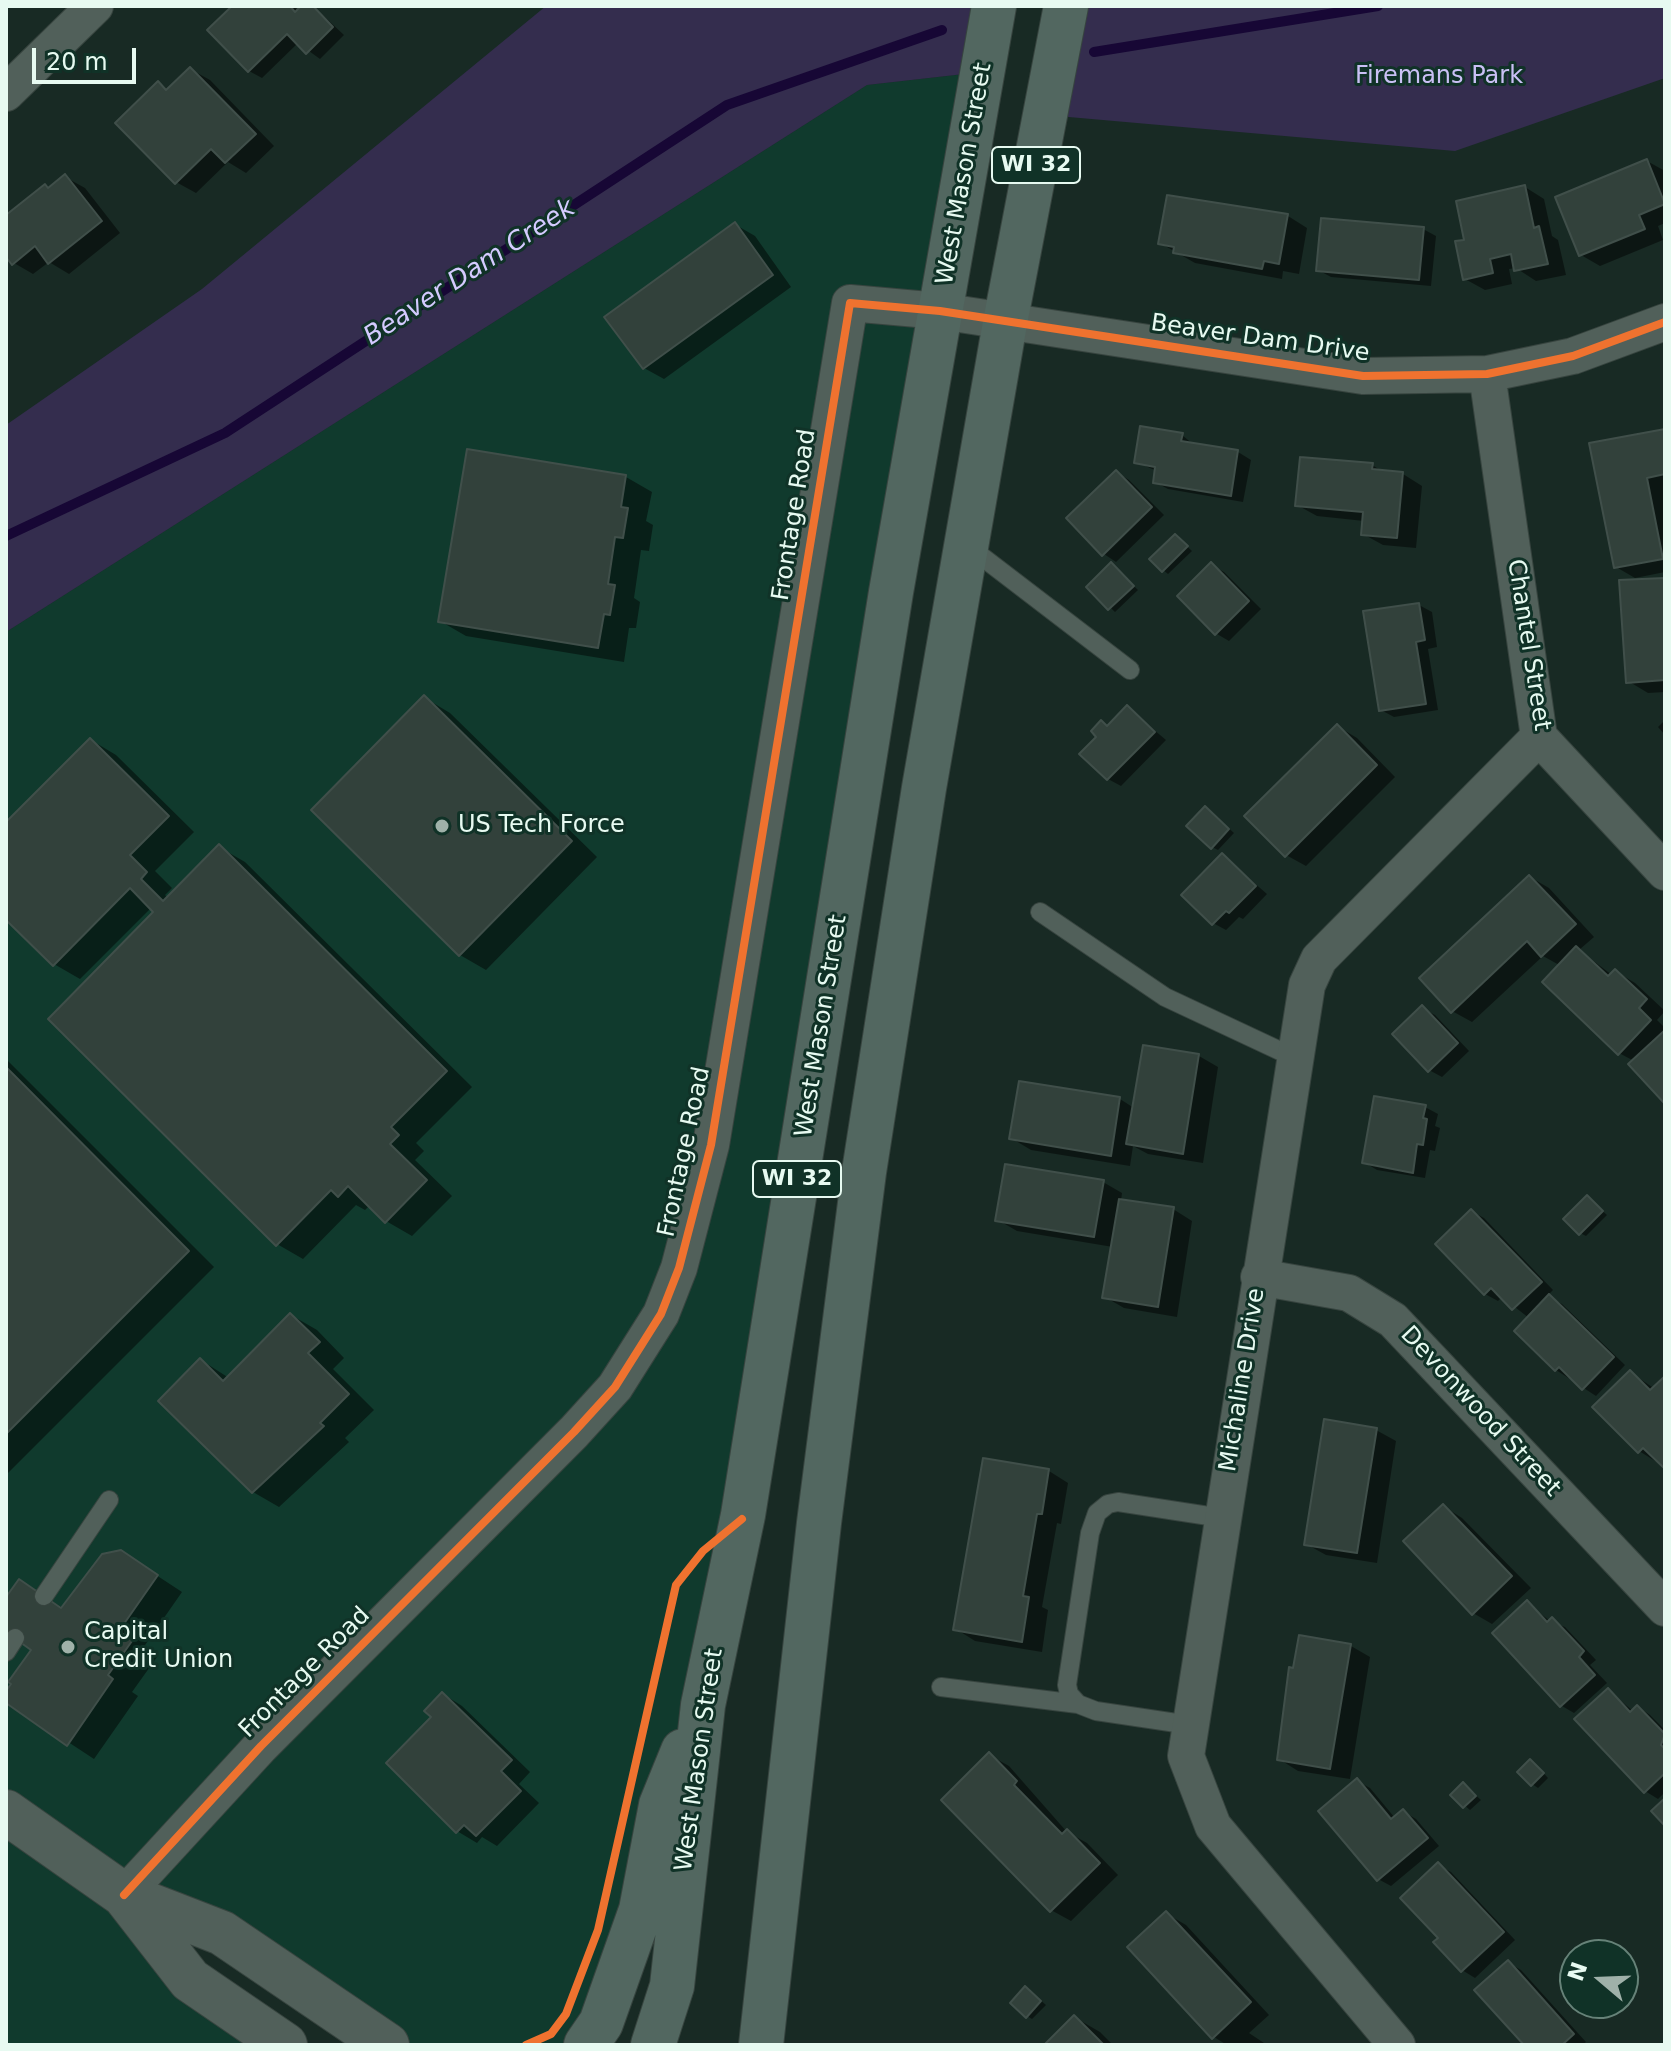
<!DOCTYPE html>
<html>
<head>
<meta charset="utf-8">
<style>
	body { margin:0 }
	#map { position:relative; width:1671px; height:2051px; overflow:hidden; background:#182a24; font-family:"DejaVu Sans",sans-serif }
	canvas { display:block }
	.frame { position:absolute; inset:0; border:8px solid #e7faf1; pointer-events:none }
	.north { position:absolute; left:1559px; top:1939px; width:80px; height:80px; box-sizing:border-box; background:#103227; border:2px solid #668278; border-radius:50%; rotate:289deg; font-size:22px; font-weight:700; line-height:32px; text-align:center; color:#e7faf1 }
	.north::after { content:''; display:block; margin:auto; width:28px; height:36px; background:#9fb1a9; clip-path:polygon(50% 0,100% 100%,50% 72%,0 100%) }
	.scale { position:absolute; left:32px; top:48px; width:104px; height:36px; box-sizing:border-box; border:4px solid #e7faf1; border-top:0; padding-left:10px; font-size:24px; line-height:28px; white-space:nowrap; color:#e7faf1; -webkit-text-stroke:6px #103227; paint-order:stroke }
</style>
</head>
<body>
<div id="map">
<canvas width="1671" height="2051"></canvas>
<div class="frame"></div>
<div class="north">N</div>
<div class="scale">20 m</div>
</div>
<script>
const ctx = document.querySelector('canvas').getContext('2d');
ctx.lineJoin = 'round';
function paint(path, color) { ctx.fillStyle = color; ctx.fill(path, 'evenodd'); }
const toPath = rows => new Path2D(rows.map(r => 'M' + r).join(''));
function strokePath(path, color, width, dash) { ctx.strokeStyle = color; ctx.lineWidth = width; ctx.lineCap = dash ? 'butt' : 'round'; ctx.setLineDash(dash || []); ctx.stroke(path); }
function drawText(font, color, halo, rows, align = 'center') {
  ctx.font = font + ' "DejaVu Sans",sans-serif'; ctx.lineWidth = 6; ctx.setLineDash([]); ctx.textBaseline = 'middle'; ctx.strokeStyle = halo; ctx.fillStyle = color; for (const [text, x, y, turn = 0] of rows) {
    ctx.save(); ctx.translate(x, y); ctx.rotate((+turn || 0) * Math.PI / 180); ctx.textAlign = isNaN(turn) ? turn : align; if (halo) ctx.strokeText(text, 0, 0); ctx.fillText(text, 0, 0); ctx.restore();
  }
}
paint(toPath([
	[982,72,743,1515,586,2045,387,2045,126,1896,288,2045,6,2045,6,632,867,85]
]), '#103a2d');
paint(toPath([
	[546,6,994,6,982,72,867,85,6,632,6,425,202,289],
	[1066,6,1665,6,1665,78,1455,151,1046,115]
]), '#342d4e');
paint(toPath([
	[235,6,293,6,299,11,304,6,313,6,344,35,320,59,298,43,262,78,249,71],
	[190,69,210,80,274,146,246,173,228,162,196,193,176,182,158,84,169,90],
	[1647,161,1665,171,1665,223,1658,226,1663,240,1600,266,1581,255],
	[65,177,85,188,120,233,69,274,49,262,33,274,14,263,6,253,6,217],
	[1525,187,1544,199,1552,236,1558,240,1566,275,1536,281,1516,268,1509,269,1512,284,1485,290,1465,279,1466,241],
	[1168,198,1288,216,1307,228,1299,274,1283,271,1282,279,1195,263,1160,243],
	[736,225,755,236,791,287,664,379,644,368],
	[1423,229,1436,236,1431,286,1331,277,1318,270],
	[1665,431,1665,572,1635,578,1616,567,1592,445],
	[1182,435,1194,445,1238,452,1251,460,1243,502,1168,489,1155,482,1157,471,1136,462],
	[1372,465,1385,473,1403,474,1422,486,1416,548,1383,545,1363,534,1364,521,1317,516,1297,505],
	[1116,472,1129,480,1164,515,1116,562,1104,554],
	[626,477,652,492,646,521,653,525,649,551,641,550,634,598,640,602,636,628,629,628,624,662,466,636,440,621],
	[1176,536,1192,551,1168,574,1163,570],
	[1112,565,1138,590,1115,612,1089,587],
	[1211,565,1224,572,1261,609,1229,641,1217,634,1180,596],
	[1665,580,1665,692,1648,693,1628,681],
	[1419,605,1432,612,1437,647,1428,649,1438,710,1394,717,1381,710],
	[425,698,450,713,597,857,486,970,460,955],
	[1128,708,1166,740,1121,786,1108,779,1098,737,1102,723,1109,727],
	[1665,720,1665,735,1658,727],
	[1337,726,1357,738,1395,777,1306,866,1286,855],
	[91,740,116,755,194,832,155,871,172,888,165,895,168,898,219,847,245,862,472,1087,416,1143,424,1151,415,1160,452,1196,412,1236,386,1221,370,1205,365,1210,356,1205,303,1259,277,1244,152,907,80,979,54,964,6,917,6,825],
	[1211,812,1234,833,1218,850,1212,847],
	[1222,855,1267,894,1243,919,1239,917,1226,930,1213,923],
	[1530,877,1549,888,1594,937,1579,950,1612,975,1615,971,1635,983,1665,1011,1657,1020,1665,1028,1665,1101,1634,1061,1619,1053,1561,966,1543,956,1472,1022,1452,1011],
	[1422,1008,1435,1015,1469,1051,1442,1077,1429,1070],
	[1199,1056,1218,1067,1203,1163,1148,1154,1133,1146,1130,1166,1031,1150,1011,1138,1120,1099,1134,1108],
	[6,1059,214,1267,6,1475],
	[1425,1107,1438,1114,1435,1126,1440,1128,1435,1151,1430,1150,1425,1178,1377,1170,1364,1162],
	[1103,1182,1122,1193,1121,1201,1173,1209,1192,1221,1177,1317,1124,1308,1105,1297,1113,1247,1017,1231,998,1220],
	[1587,1197,1607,1215,1586,1236,1580,1233],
	[1471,1211,1484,1218,1553,1290,1547,1296,1562,1304,1625,1365,1596,1396,1556,1370,1517,1331,1529,1318,1502,1297,1498,1301,1485,1294,1437,1244],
	[291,1315,317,1330,344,1358,333,1369,374,1410,345,1438,349,1442,279,1507,253,1492,201,1360,229,1378],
	[1630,1372,1655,1389,1665,1378,1665,1467,1639,1451],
	[1376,1430,1396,1441,1377,1563,1326,1555,1306,1544],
	[984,1460,1049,1471,1068,1483,1061,1524,1057,1523,1042,1607,1048,1610,1042,1652,975,1641,956,1629],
	[1443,1506,1462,1518,1531,1588,1492,1624,1473,1613],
	[121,1552,182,1592,143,1648,157,1657,132,1692,138,1696,94,1759,6,1701,6,1694,34,1649,6,1630,6,1600,20,1581,63,1608],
	[1527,1603,1550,1621,1565,1627,1596,1660,1590,1665,1607,1683,1574,1713,1562,1706,1494,1634],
	[1351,1646,1370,1657,1350,1779,1298,1771,1279,1759],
	[1608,1690,1633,1711,1638,1707,1650,1715,1665,1730,1665,1792,1658,1799,1645,1791],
	[443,1694,462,1706,530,1772,519,1784,539,1803,497,1846,482,1837,477,1843,457,1831,434,1717],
	[989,1755,1009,1766,1067,1832,1087,1843,1118,1875,1071,1921,1051,1910],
	[1536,1765,1548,1778,1538,1788,1532,1784],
	[1357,1781,1370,1788,1395,1818,1404,1812,1416,1819,1439,1846,1391,1886,1378,1879],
	[1463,1784,1481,1800,1470,1810,1452,1795],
	[1438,1865,1451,1872,1515,1940,1475,1978,1462,1970,1441,1938],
	[1167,1914,1186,1925,1269,2015,1249,2033,1267,2045,1227,2045,1214,2037],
	[1509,1963,1521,1970,1586,2042,1582,2045,1527,2045],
	[1031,1992,1046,2005,1032,2019,1027,2016],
	[1074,2017,1100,2032,1113,2045,1047,2045]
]), '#0007');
strokePath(toPath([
	[1094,52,1378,6],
	[6,536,225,433,727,105,942,30]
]), '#170735', 10);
const building = toPath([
	[232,6,290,6,295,12,301,6,313,6,333,27,306,54,287,34,248,72,207,30,232,6],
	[190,67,256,134,225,163,211,149,175,184,115,123,158,81,166,90,190,67],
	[1647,159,1665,204,1639,215,1645,229,1579,256,1555,197,1647,159],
	[65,174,102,221,48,264,35,246,12,265,6,257,6,215,45,184,48,188,65,174],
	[1525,185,1534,228,1539,226,1548,264,1514,271,1511,254,1490,259,1493,273,1463,280,1455,241,1464,240,1456,201,1525,185],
	[1167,195,1288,214,1279,264,1264,261,1262,269,1173,253,1174,247,1158,244,1167,195],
	[1321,218,1424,227,1419,280,1316,271,1321,218],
	[735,222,773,275,643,369,604,317,735,222],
	[1140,426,1183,433,1181,441,1238,450,1231,496,1153,483,1155,467,1134,463,1140,426],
	[1665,429,1665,474,1647,478,1663,559,1614,568,1589,443,1665,429],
	[467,449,626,475,621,507,628,508,623,538,615,537,608,584,615,585,610,615,604,614,598,648,438,622,467,449],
	[1300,457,1373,463,1372,469,1403,472,1397,538,1361,535,1363,512,1295,506,1300,457],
	[1116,470,1152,507,1102,556,1066,518,1116,470],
	[1175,534,1188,546,1162,572,1149,559,1175,534],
	[1111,562,1134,586,1108,610,1086,587,1111,562],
	[1211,562,1249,601,1215,635,1177,596,1211,562],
	[1665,578,1665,680,1626,683,1619,580,1665,578],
	[1419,603,1425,640,1416,642,1426,704,1379,711,1363,611,1419,603],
	[424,695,572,841,459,956,311,810,424,695],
	[1127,705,1155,732,1107,780,1079,754,1096,737,1091,731,1101,720,1107,726,1127,705],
	[1337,724,1377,765,1285,857,1244,816,1337,724],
	[90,738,169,816,130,855,147,872,141,879,163,901,219,844,447,1071,391,1127,399,1135,390,1144,427,1180,385,1223,348,1186,338,1197,331,1190,276,1246,48,1019,153,912,130,888,53,966,6,920,6,822,90,738],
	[1205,806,1229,829,1211,849,1186,826,1205,806],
	[1222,853,1256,886,1229,913,1226,911,1212,925,1181,895,1222,853],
	[1529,875,1576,924,1541,957,1527,941,1451,1013,1419,978,1529,875],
	[1576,946,1608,976,1615,969,1647,999,1639,1008,1651,1020,1618,1055,1542,982,1576,946],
	[1422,1005,1458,1043,1428,1072,1392,1034,1422,1005],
	[1665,1030,1665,1104,1628,1064,1665,1030],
	[1143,1045,1199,1054,1183,1154,1126,1144,1143,1045],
	[6,1067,189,1251,6,1434,6,1067],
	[1019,1081,1120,1097,1111,1156,1009,1139,1019,1081],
	[1374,1096,1426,1105,1423,1118,1427,1119,1423,1145,1417,1144,1413,1173,1362,1163,1374,1096],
	[1005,1164,1104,1180,1094,1237,995,1221,1005,1164],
	[1587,1195,1603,1211,1579,1235,1563,1219,1587,1195],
	[1119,1199,1174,1207,1158,1307,1102,1298,1119,1199],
	[1471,1209,1542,1282,1512,1310,1491,1288,1484,1295,1435,1244,1471,1209],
	[1549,1294,1614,1357,1582,1390,1559,1367,1555,1371,1514,1331,1549,1294],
	[290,1313,320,1342,308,1353,349,1394,320,1423,324,1426,252,1493,158,1401,200,1358,223,1381,290,1313],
	[1630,1370,1650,1390,1665,1376,1665,1469,1643,1448,1638,1453,1592,1407,1630,1370],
	[1324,1419,1377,1428,1357,1553,1304,1545,1324,1419],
	[983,1458,1049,1469,1042,1514,1037,1514,1023,1596,1029,1597,1022,1642,953,1630,983,1458],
	[1443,1504,1512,1576,1472,1615,1403,1541,1443,1504],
	[121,1550,158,1575,119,1631,132,1641,108,1675,113,1679,67,1746,6,1703,6,1691,11,1684,8,1682,31,1650,6,1632,6,1597,19,1579,61,1608,102,1554,121,1550],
	[1527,1600,1547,1622,1552,1617,1584,1651,1579,1657,1595,1675,1560,1707,1492,1633,1527,1600],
	[1299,1635,1351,1644,1330,1769,1277,1760,1289,1667,1293,1668,1299,1635],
	[1608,1688,1630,1712,1637,1705,1665,1734,1661,1745,1665,1749,1665,1773,1644,1793,1574,1719,1608,1688],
	[442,1692,512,1760,501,1771,521,1791,476,1836,464,1825,456,1833,386,1763,431,1717,424,1711,442,1692],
	[989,1752,1017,1781,1014,1785,1062,1834,1067,1829,1100,1863,1050,1912,941,1800,989,1752],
	[1530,1759,1544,1773,1531,1786,1517,1772,1530,1759],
	[1357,1778,1391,1819,1403,1809,1428,1838,1377,1881,1318,1811,1357,1778],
	[1463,1782,1476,1796,1463,1808,1450,1795,1463,1782],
	[1665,1798,1665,1826,1651,1811,1665,1798],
	[1438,1862,1504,1932,1461,1972,1433,1942,1438,1938,1400,1898,1438,1862],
	[1166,1911,1251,2002,1212,2039,1127,1947,1166,1911],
	[1508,1960,1574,2034,1562,2045,1524,2045,1474,1990,1508,1960],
	[1025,1986,1041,2001,1026,2018,1010,2003,1025,1986],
	[1074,2015,1104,2045,1044,2045,1074,2015]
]);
paint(building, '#32413b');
strokePath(building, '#404f4a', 2);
const service = toPath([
	[968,546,1130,670],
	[1040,912,1165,997,1293,1057],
	[44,1596,109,1500],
	[6,1652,15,1638],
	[941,1687,1078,1704],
	[1190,1725,1096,1711,1078,1704,1069,1694,1067,1685,1090,1533,1097,1513,1108,1504,1118,1502,1222,1518]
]);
const minor = toPath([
	[6,93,95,6],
	[1487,374,1539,737,1665,872],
	[1259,1277,1349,1293,1393,1320,1665,1608],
	[124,1895,261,1746,574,1432,615,1387,661,1314,679,1268,711,1145,850,303,940,311,1363,376,1487,374,1573,356,1665,322],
	[1397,2045,1213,1826,1186,1756,1307,985,1319,959,1539,737]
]);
const tertiary = toPath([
	[6,1812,124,1895,222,1933,387,2045],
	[124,1895,190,1980,285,2045]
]);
const primary = toPath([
	[586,2045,601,2023,641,1910,661,1805,683,1751],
	[653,2045,672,1986,703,1705,743,1515,891,592,994,6],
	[761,2045,819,1523,864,1172,924,788,1005,323,1066,6]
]);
strokePath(service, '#37443f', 20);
strokePath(minor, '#37443f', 38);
strokePath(tertiary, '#37443f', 46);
strokePath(primary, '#37443f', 46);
strokePath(service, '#51605a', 18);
strokePath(minor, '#51605a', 36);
strokePath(tertiary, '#51605a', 44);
strokePath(primary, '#526760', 44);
strokePath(toPath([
	[124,1895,261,1746,574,1432,615,1387,661,1314,679,1268,711,1145,850,303,940,311,1363,376,1487,374,1573,356,1665,322],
	[526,2045,551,2034,566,2014,598,1930,676,1585,703,1551,742,1519]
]), '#ef722f', 8);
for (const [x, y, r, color] of [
	[442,826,8,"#9fb1a9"],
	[68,1647,8,"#9fb1a9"]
]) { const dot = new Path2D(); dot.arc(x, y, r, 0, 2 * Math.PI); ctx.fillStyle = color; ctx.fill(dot); strokePath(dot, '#103227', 3); }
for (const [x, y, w] of [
	[1036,165,88],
	[797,1179,88]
]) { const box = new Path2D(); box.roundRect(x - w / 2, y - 18, w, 36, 6); ctx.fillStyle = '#103227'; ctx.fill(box); strokePath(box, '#e7faf1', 2); }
drawText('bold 22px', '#e7faf1', null, [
	["WI 32",1036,165],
	["WI 32",797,1179]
]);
drawText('24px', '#cac0f5', '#103227', [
	["Firemans Park",1439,77]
]);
drawText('24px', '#e7faf1', '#103227', [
	["West Mason Street",965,174,-80],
	["Beaver Dam Drive",1260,339,8],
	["Frontage Road",795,515,-81],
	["Chantel Street",1528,645,81],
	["West Mason Street",822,1026,-81],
	["Frontage Road",685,1152,-78],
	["Michaline Drive",1243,1380,-81],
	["Devonwood Street",1480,1412,47],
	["Frontage Road",305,1673,-45],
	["West Mason Street",700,1760,-82]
]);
drawText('24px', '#e7faf1', '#103227', [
	["US Tech Force",458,826],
	["Capital",84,1633],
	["Credit Union",84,1661]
], 'left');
drawText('italic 26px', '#d4caff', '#103227', [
	["Beaver Dam Creek",470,273,-33]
]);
</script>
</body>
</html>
